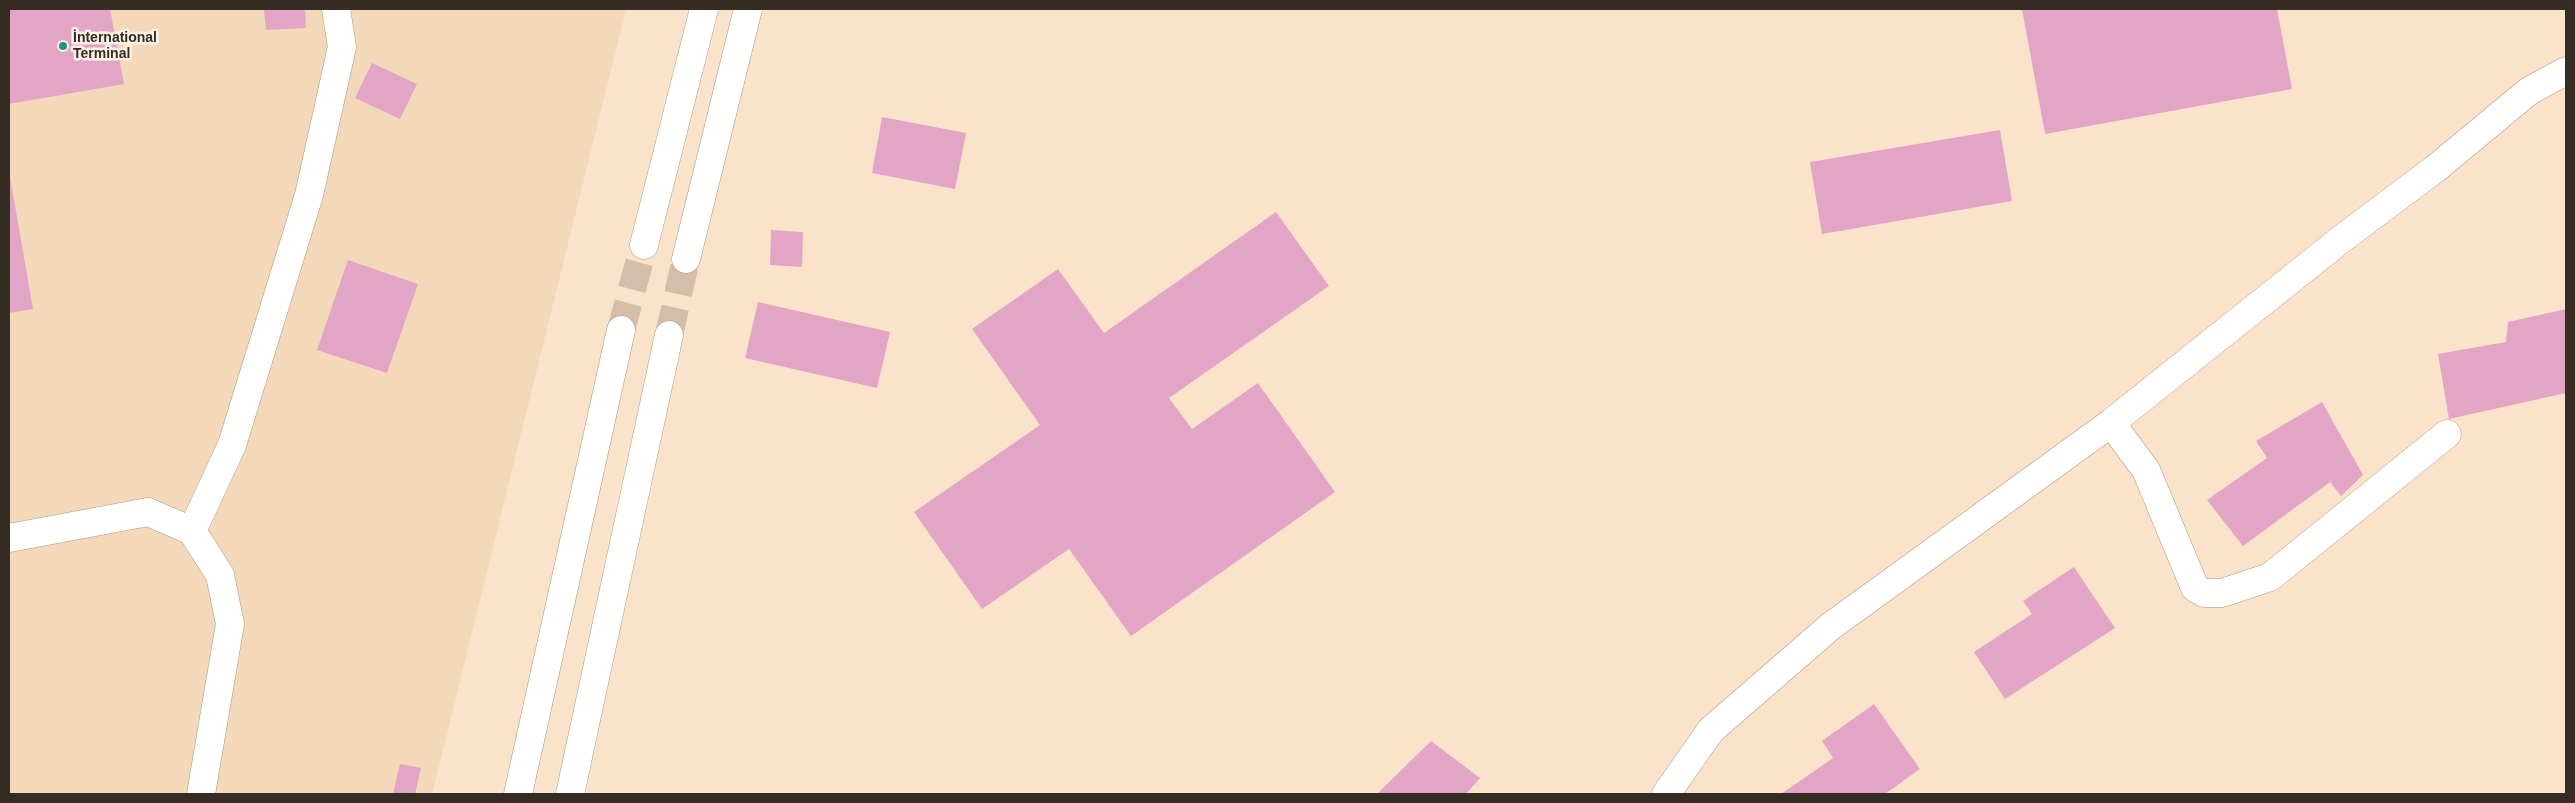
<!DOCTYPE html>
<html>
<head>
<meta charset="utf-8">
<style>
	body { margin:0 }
	#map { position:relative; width:2575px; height:803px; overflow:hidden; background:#fae3ca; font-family:Helvetica,sans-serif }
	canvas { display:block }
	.frame { position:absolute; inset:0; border:10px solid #352c23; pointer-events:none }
</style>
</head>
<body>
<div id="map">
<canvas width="2575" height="803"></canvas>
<div class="frame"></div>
</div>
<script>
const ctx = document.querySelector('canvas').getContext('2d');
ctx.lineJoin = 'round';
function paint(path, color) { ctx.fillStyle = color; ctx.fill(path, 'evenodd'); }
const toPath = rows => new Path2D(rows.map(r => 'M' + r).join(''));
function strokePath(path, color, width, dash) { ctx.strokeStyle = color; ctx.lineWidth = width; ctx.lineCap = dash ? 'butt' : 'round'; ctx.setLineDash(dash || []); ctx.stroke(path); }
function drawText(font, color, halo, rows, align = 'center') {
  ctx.font = font + ' Helvetica,sans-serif'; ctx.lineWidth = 5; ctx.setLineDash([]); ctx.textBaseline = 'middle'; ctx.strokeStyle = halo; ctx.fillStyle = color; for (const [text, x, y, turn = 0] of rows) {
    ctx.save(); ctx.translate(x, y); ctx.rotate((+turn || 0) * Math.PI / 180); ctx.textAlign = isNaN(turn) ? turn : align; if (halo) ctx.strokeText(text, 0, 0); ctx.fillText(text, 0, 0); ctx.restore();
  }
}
paint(toPath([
	[9,9,626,9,432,794,9,794]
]), '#f3d8b9');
paint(toPath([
	[9,9,110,9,124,84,9,104],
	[264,9,305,9,306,28,266,30],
	[2022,9,2277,9,2292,89,2045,134],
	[372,63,417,84,400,119,355,98],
	[882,117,966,133,955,189,872,173],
	[2000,130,2012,201,1822,234,1810,162],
	[10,177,33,309,9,313,9,178],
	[1276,212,1329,286,1169,398,1192,429,1258,383,1335,492,1131,636,1069,549,982,609,914,512,1040,425,972,329,1058,269,1104,333],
	[771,230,803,232,802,267,770,265],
	[348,260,418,284,387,373,317,350],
	[758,302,890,332,877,388,745,358],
	[2566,309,2566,393,2449,419,2438,354,2506,342,2508,322],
	[2322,402,2363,475,2341,496,2330,482,2243,546,2207,500,2267,458,2256,441],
	[2074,567,2115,628,2005,699,1974,652,2032,614,2023,601],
	[1874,704,1920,769,1885,794,1781,794,1833,758,1822,741],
	[1431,741,1480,778,1466,794,1377,794],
	[400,764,421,768,415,794,393,794]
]), '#e2a5c6');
strokePath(toPath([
	[621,330,644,245],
	[669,335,686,259]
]), '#d3bea9', 28, [28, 14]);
const minor = toPath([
	[644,245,704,9],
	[686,259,748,9],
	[2111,423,2146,470,2195,588,2204,593,2222,593,2270,577,2447,434],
	[192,531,232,445,309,195,342,47,336,9],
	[9,538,148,512,192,531,220,575,230,624,201,794],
	[518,794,621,330],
	[570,794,669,335],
	[1666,794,1711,730,1831,626,2111,423,2339,241,2435,169,2529,91,2566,71]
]);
strokePath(minor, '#af9982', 29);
strokePath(minor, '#fff', 28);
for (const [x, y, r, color] of [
	[63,46,5,"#289475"]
]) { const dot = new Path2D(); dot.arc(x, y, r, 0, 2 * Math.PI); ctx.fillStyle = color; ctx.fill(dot); strokePath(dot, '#fcf2e8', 2); }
drawText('bold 14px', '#352c23', '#fcf2e8', [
	["İnternational",73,38],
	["Terminal",73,54]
], 'left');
</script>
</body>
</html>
